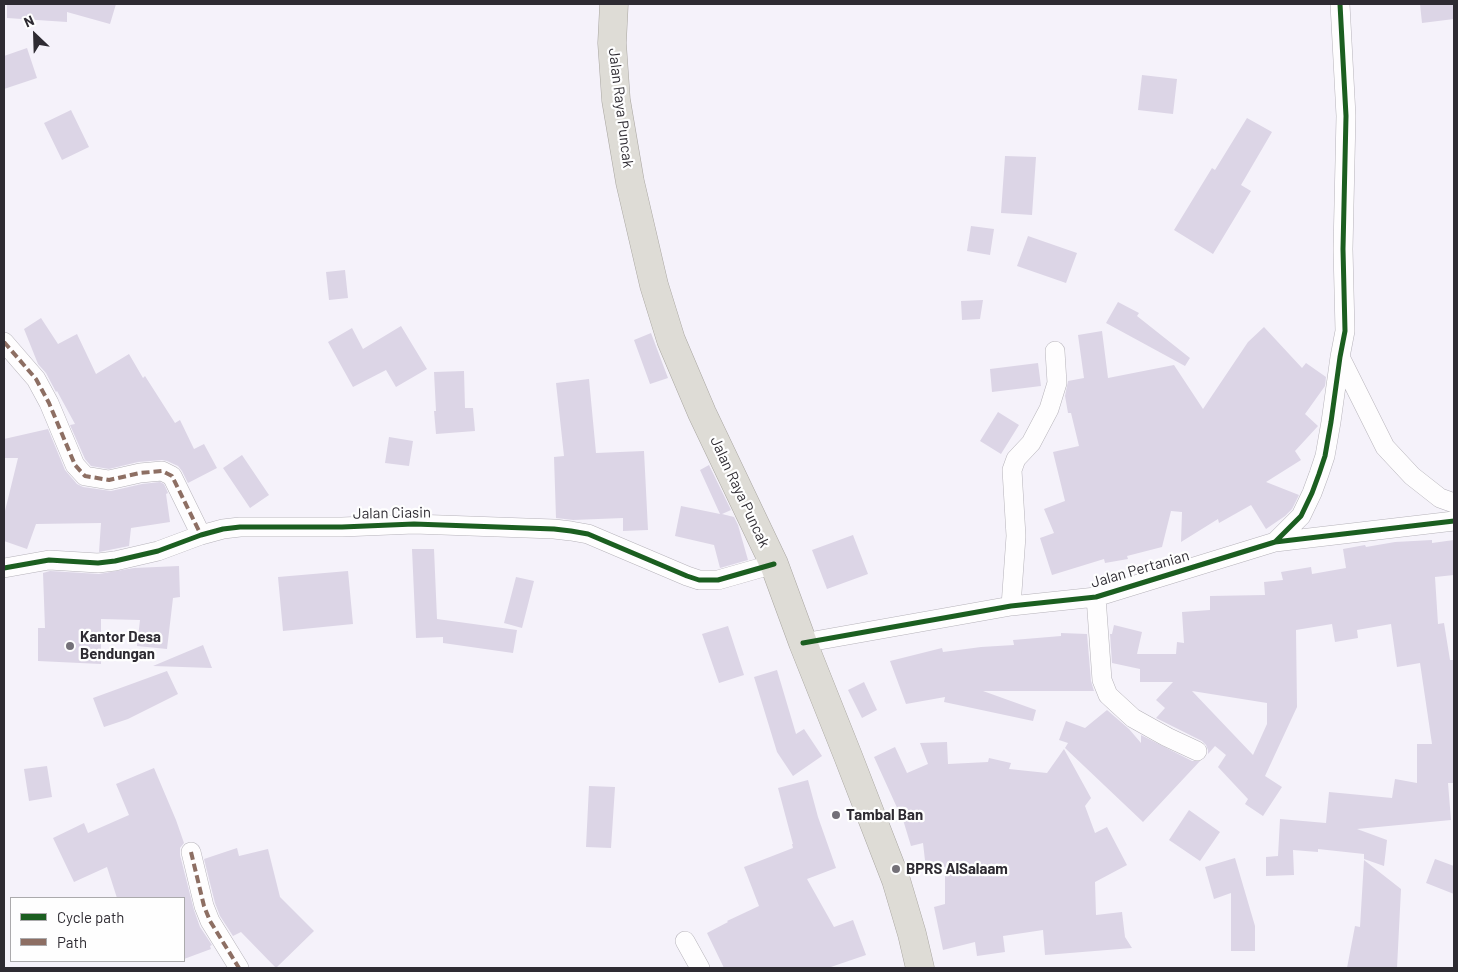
<!DOCTYPE html>
<html>
<head>
<meta charset="utf-8">
<style>
	body { margin:0 }
	#map { position:relative; width:1458px; height:972px; overflow:hidden; background:#f5f2fa; font-family:Barlow,sans-serif }
	canvas { display:block }
	.frame { position:absolute; inset:0; border:5px solid #2e2b32; pointer-events:none }
	.legend { position:absolute; left:10px; top:897px; width:175px; height:65px; box-sizing:border-box; background:#fefefe; border:1px solid #abaaac; margin:0; padding:6px 9px; list-style:none; font-size:15px; color:#2e2b32 }
	.legend li { display:flex; align-items:center; gap:10px; height:25px }
	.legend b { width:25px; border:1px solid #abaaac }
	.north { position:absolute; left:10px; top:10px; width:50px; height:50px; -webkit-text-stroke:4px #fefefe; paint-order:stroke; rotate:336deg; font-size:14px; font-weight:700; line-height:20px; text-align:center; color:#2e2b32 }
	.north::after { content:''; display:block; margin:auto; width:18px; height:22px; background:#2e2b32; clip-path:polygon(50% 0,100% 100%,50% 72%,0 100%) }
</style>
</head>
<body>
<div id="map">
<canvas width="1458" height="972"></canvas>
<div class="frame"></div>
<ul class="legend">
<li><b style="height:6px;background:#1b5e20"></b>Cycle path</li>
<li><b style="height:6px;background:#8d6e63"></b>Path</li>
</ul>
<div class="north">N</div>
</div>
<script>
const ctx = document.querySelector('canvas').getContext('2d');
ctx.lineJoin = 'round';
function paint(path, color) { ctx.fillStyle = color; ctx.fill(path, 'evenodd'); }
const toPath = rows => new Path2D(rows.map(r => 'M' + r).join(''));
function strokePath(path, color, width, dash) { ctx.strokeStyle = color; ctx.lineWidth = width; ctx.lineCap = dash ? 'butt' : 'round'; ctx.setLineDash(dash || []); ctx.stroke(path); }
function drawText(font, color, halo, rows, align = 'center') {
  ctx.font = font + ' Barlow,sans-serif'; ctx.lineWidth = 4.5; ctx.setLineDash([]); ctx.textBaseline = 'middle'; ctx.strokeStyle = halo; ctx.fillStyle = color; for (const [text, x, y, turn = 0] of rows) {
    ctx.save(); ctx.translate(x, y); ctx.rotate((+turn || 0) * Math.PI / 180); ctx.textAlign = isNaN(turn) ? turn : align; if (halo) ctx.strokeText(text, 0, 0); ctx.fillText(text, 0, 0); ctx.restore();
  }
}
paint(toPath([
	[7,4,116,4,110,24,67,12,67,22,7,18],
	[1420,4,1454,4,1454,19,1422,23],
	[27,48,37,78,4,89,4,56],
	[1142,75,1177,79,1173,114,1138,110],
	[71,110,89,147,62,160,44,123],
	[1247,118,1272,132,1241,185,1251,191,1213,254,1174,230,1212,168,1215,170],
	[1005,156,1036,157,1032,215,1001,213],
	[971,226,994,229,990,255,967,251],
	[1028,236,1077,253,1066,283,1017,266],
	[345,270,348,298,329,300,326,272],
	[983,300,980,319,962,320,961,301],
	[1118,302,1139,313,1137,316,1190,358,1185,366,1106,323],
	[41,318,58,344,77,334,96,374,129,354,143,378,145,376,175,423,180,420,194,449,204,444,217,468,188,483,182,471,178,466,167,461,162,460,138,462,109,469,91,466,85,459,70,425,75,424,57,391,56,392,46,373,38,364,24,329],
	[401,326,427,369,396,387,386,370,353,387,328,342,352,328,363,349],
	[1264,327,1302,368,1306,363,1326,377,1325,386,1305,414,1318,426,1295,451,1301,460,1266,482,1299,495,1292,509,1285,516,1266,529,1251,505,1219,523,1218,519,1181,542,1182,512,1171,511,1162,547,1127,556,1128,559,1105,563,1104,559,1052,575,1040,538,1054,533,1044,509,1065,501,1053,452,1079,446,1071,413,1068,413,1065,396,1068,381,1084,378,1078,335,1102,331,1108,378,1174,365,1203,409,1248,342],
	[651,333,668,378,650,384,634,340],
	[1038,363,1041,386,992,392,990,369],
	[464,371,465,408,473,408,475,431,436,434,434,411,436,411,434,372],
	[589,379,596,453,644,451,648,530,623,531,623,518,573,520,556,518,554,457,564,456,556,383],
	[998,412,1019,425,1001,454,980,441],
	[48,429,65,470,77,484,83,487,111,491,142,484,160,482,164,484,168,493,166,494,170,522,131,528,129,546,99,552,101,523,36,524,27,549,4,541,4,515,18,458,4,458,4,439],
	[389,437,413,441,409,466,385,463],
	[242,455,269,495,250,508,223,468],
	[709,465,731,510,722,514,734,517,738,525,748,560,720,568,714,545,675,536,681,506,720,514,700,470],
	[853,535,868,574,827,589,812,550],
	[1432,540,1432,543,1454,540,1454,575,1435,577,1438,624,1444,623,1450,660,1454,660,1454,727,1453,727,1454,783,1448,783,1451,820,1357,829,1387,840,1384,866,1364,859,1364,854,1318,849,1318,852,1293,850,1294,875,1266,876,1266,857,1278,856,1280,819,1326,823,1329,792,1392,798,1395,779,1417,783,1417,744,1432,744,1420,663,1397,667,1391,624,1357,630,1358,638,1335,642,1332,624,1296,630,1297,707,1265,776,1282,787,1263,816,1245,804,1248,799,1218,767,1226,755,1215,746,1208,754,1208,750,1206,745,1202,741,1156,718,1165,708,1156,700,1173,682,1140,682,1140,669,1112,663,1110,634,1112,634,1114,625,1142,632,1137,654,1176,654,1177,642,1184,643,1182,612,1210,610,1210,596,1265,595,1264,582,1283,580,1281,572,1311,567,1312,574,1346,568,1343,549,1365,545,1366,547,1395,542],
	[1192,691,1267,703,1267,724,1253,755],
	[412,549,434,549,437,619,517,630,513,653,443,643,443,637,416,638],
	[179,566,180,597,173,598,167,649,137,646,140,620,101,619,101,664,38,661,38,628,45,628,43,573,50,571,99,574,134,568],
	[348,571,353,624,283,631,278,577],
	[516,577,534,581,522,628,504,623],
	[728,626,744,675,719,683,702,634],
	[1061,633,1087,634,1091,681,1094,691,983,691,1036,710,1033,721,944,702,945,697,906,704,890,661,942,648,943,652,981,647,1014,645,1013,640,1061,636],
	[203,645,212,668,153,666],
	[777,670,796,734,804,729,822,756,793,776,777,752,754,677],
	[167,671,178,694,128,719,104,727,93,698],
	[864,682,877,710,862,718,848,690],
	[1107,710,1129,729,1141,743,1141,735,1192,761,1200,761,1143,822,1065,748,1068,743,1059,740,1066,721,1085,728],
	[947,742,948,764,988,762,989,758,1011,763,1009,769,1047,773,1064,749,1091,798,1085,806,1095,833,1107,827,1127,865,1095,882,1096,915,1122,912,1125,937,1132,948,1045,955,1043,930,1003,936,1005,952,977,956,975,942,943,950,934,907,945,904,945,867,926,869,923,843,911,846,904,823,874,757,895,747,907,773,928,764,920,743],
	[47,766,52,797,29,801,24,769],
	[154,768,176,820,184,843,180,848,180,855,194,910,200,927,212,945,210,946,211,949,184,959,184,898,117,898,107,867,74,882,53,838,84,823,88,833,129,815,116,784],
	[808,780,818,817,836,868,807,879,834,927,853,920,866,955,828,968,724,968,707,933,728,922,727,921,759,906,744,867,793,848,792,844,793,844,778,788],
	[589,786,615,787,611,848,586,847],
	[1189,810,1220,832,1200,861,1169,840],
	[237,848,239,856,268,849,280,897,314,931,276,968,241,932,233,936,220,916,215,903,204,859],
	[1235,858,1255,926,1255,951,1231,951,1231,893,1214,899,1205,867],
	[1435,859,1454,866,1454,894,1426,883],
	[1364,860,1401,889,1397,968,1347,968,1355,926,1360,927]
]), '#dcd5e6');
const minor = toPath([
	[4,342,36,379,49,403,75,465,85,476,109,480,140,473,162,471,172,476,201,535],
	[1340,357,1385,447,1412,476,1440,498,1454,503],
	[1275,542,1301,516,1312,493,1319,474,1325,456,1331,422,1340,357,1345,331,1343,249,1346,116,1340,4],
	[4,568,49,560,98,563,115,561,158,551,201,535,223,529,240,527,342,527,414,524,554,529,571,531,588,534,687,576,699,580,718,580,774,564],
	[1096,597,1102,680,1108,695,1133,718,1167,737,1197,751],
	[1011,606,1016,536,1012,470,1016,459,1031,443,1049,409,1057,383,1055,351],
	[803,643,1011,606,1096,597,1275,542,1454,521],
	[191,852,204,906,210,921,239,968],
	[685,941,700,968]
]);
const trunk = toPath([
	[614,4,612,43,616,100,630,182,654,285,671,340,702,413,774,564,803,643,848,756,896,880,912,934,920,968]
]);
strokePath(minor, '#b6b3ba', 20);
strokePath(trunk, '#a9a6a1', 29);
strokePath(minor, '#fefdfe', 19);
strokePath(trunk, '#dedcd6', 28);
strokePath(toPath([
	[4,342,36,379,49,403,75,465,85,476,109,480,140,473,162,471,172,476,201,535],
	[191,852,204,906,210,921,239,968]
]), '#8d6e63', 4, [8, 4]);
strokePath(toPath([
	[1275,542,1301,516,1312,493,1319,474,1325,456,1331,422,1340,357,1345,331,1343,249,1346,116,1340,4],
	[4,568,49,560,98,563,115,561,158,551,201,535,223,529,240,527,342,527,414,524,554,529,571,531,588,534,687,576,699,580,718,580,774,564],
	[803,643,1011,606,1096,597,1275,542,1454,521]
]), '#1b5e20', 5);
for (const [x, y, r, color] of [
	[70,646,5,"#747178"],
	[836,815,5,"#747178"],
	[896,869,5,"#747178"]
]) { const dot = new Path2D(); dot.arc(x, y, r, 0, 2 * Math.PI); ctx.fillStyle = color; ctx.fill(dot); strokePath(dot, '#fefefe', 2); }
drawText('15px', '#2e2b32', '#fefefe', [
	["Jalan Raya Puncak",621,108,83],
	["Jalan Raya Puncak",740,492,65],
	["Jalan Ciasin",392,513,-1],
	["Jalan Pertanian",1140,569,-16]
]);
drawText('bold 15px', '#2e2b32', '#fefefe', [
	["Kantor Desa",80,637],
	["Bendungan",80,654],
	["Tambal Ban",846,815],
	["BPRS AlSalaam",906,869]
], 'left');
</script>
</body>
</html>
